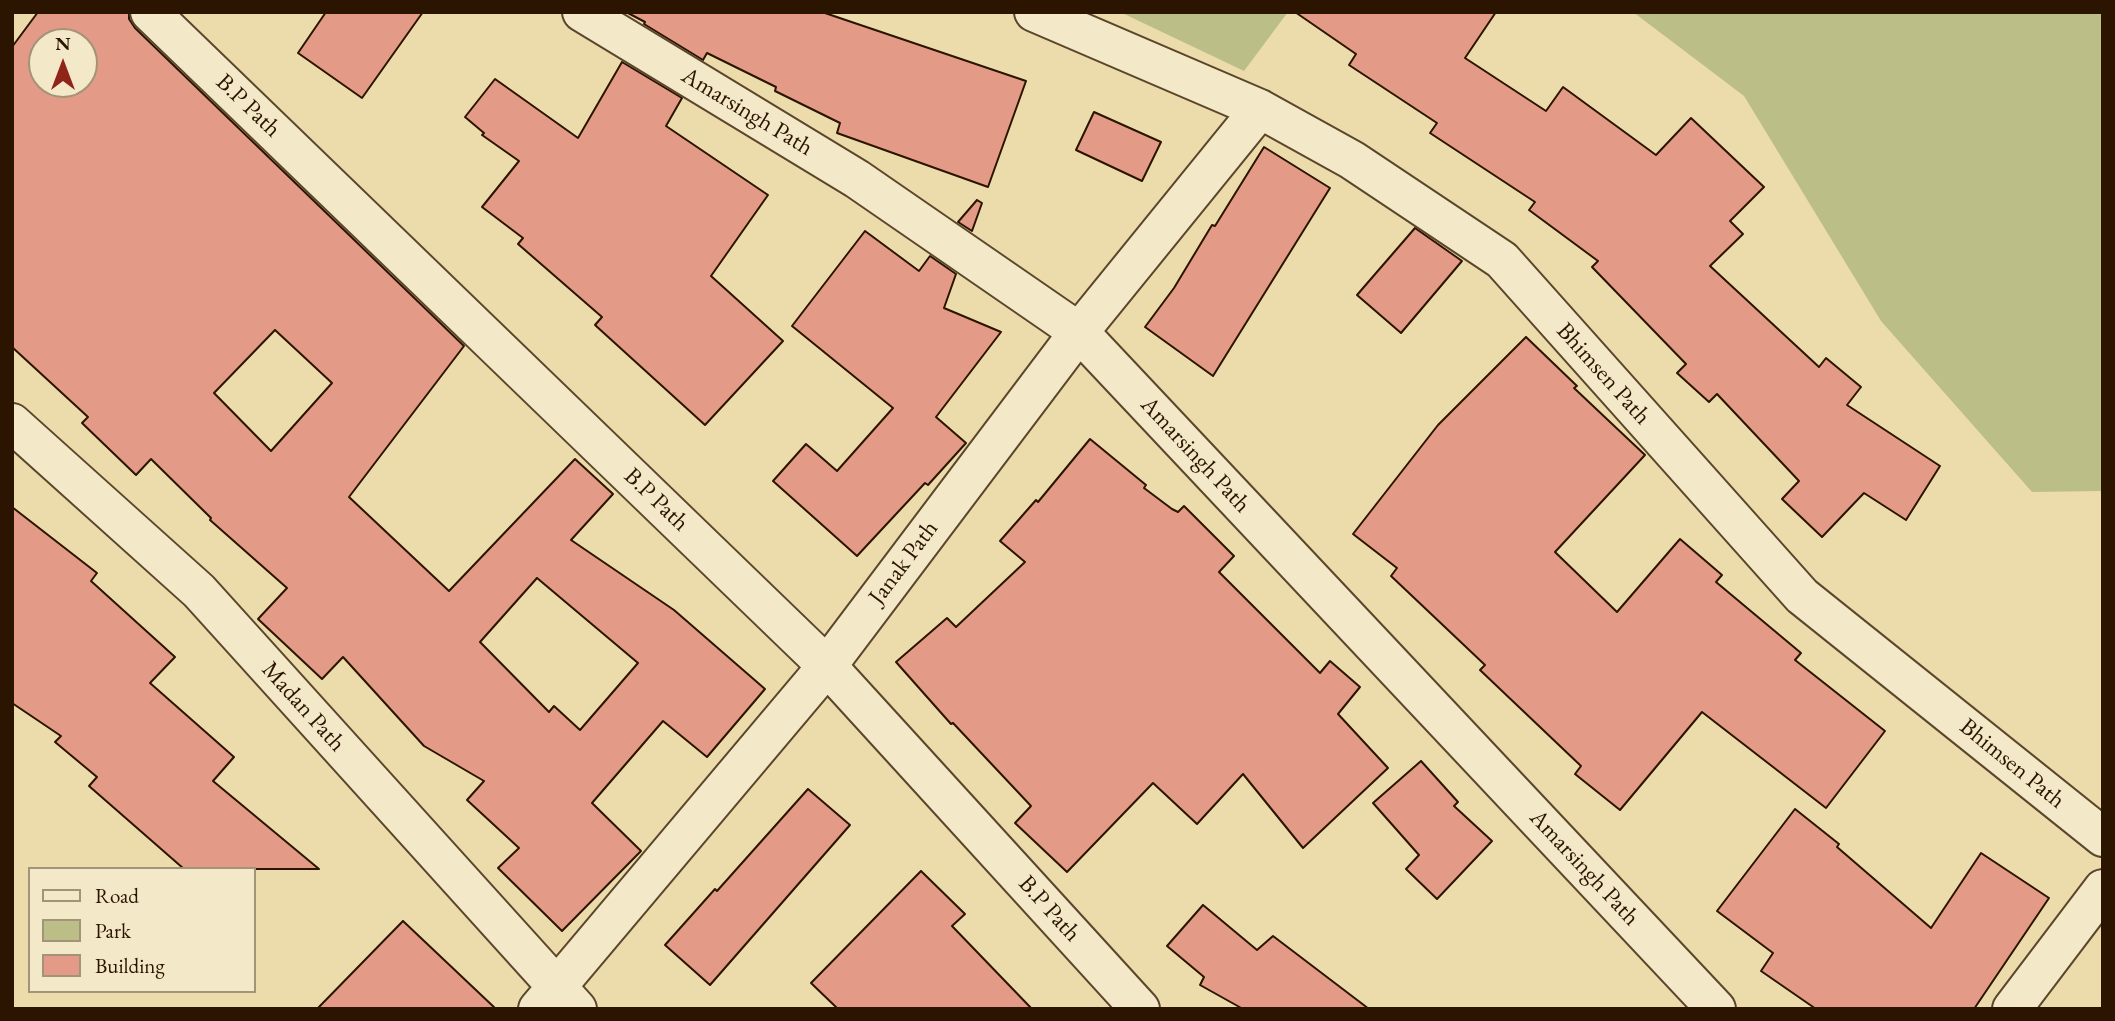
<!DOCTYPE html>
<html>
<head>
<meta charset="utf-8">
<style>
	body { margin:0 }
	#map { position:relative; width:2115px; height:1021px; overflow:hidden; background:#ecdcab; font-family:"EB Garamond",serif }
	canvas { display:block }
	.frame { position:absolute; inset:0; border:14px solid #2b1400; pointer-events:none }
	.legend { position:absolute; left:28px; top:867px; width:228px; height:126px; box-sizing:border-box; background:#f3e8c8; border:2px solid #a39378; margin:0; padding:9px 12px; list-style:none; font-size:21px; color:#2b1400 }
	.legend li { display:flex; align-items:center; gap:14px; height:35px }
	.legend b { width:35px; border:2px solid #a39378 }
	.north { position:absolute; left:28px; top:28px; width:70px; height:70px; box-sizing:border-box; background:#f3e8c8; border:2px solid #a39378; border-radius:50%; rotate:0deg; font-size:19px; font-weight:700; line-height:28px; text-align:center; color:#2b1400 }
	.north::after { content:''; display:block; margin:auto; width:24px; height:32px; background:#8f2418; clip-path:polygon(50% 0,100% 100%,50% 72%,0 100%) }
</style>
</head>
<body>
<div id="map">
<canvas width="2115" height="1021"></canvas>
<div class="frame"></div>
<ul class="legend">
<li><b style="height:9px;background:#f3e8c8"></b>Road</li>
<li><b style="height:19px;background:#bbbf87"></b>Park</li>
<li><b style="height:19px;background:#e39a87"></b>Building</li>
</ul>
<div class="north">N</div>
</div>
<script>
const ctx = document.querySelector('canvas').getContext('2d');
ctx.lineJoin = 'round';
function paint(path, color) { ctx.fillStyle = color; ctx.fill(path, 'evenodd'); }
const toPath = rows => new Path2D(rows.map(r => 'M' + r).join(''));
function strokePath(path, color, width, dash) { ctx.strokeStyle = color; ctx.lineWidth = width; ctx.lineCap = dash ? 'butt' : 'round'; ctx.setLineDash(dash || []); ctx.stroke(path); }
function drawText(font, color, halo, rows, align = 'center') {
  ctx.font = font + ' "EB Garamond",serif'; ctx.lineWidth = 5; ctx.setLineDash([]); ctx.textBaseline = 'middle'; ctx.strokeStyle = halo; ctx.fillStyle = color; for (const [text, x, y, turn = 0] of rows) {
    ctx.save(); ctx.translate(x, y); ctx.rotate((+turn || 0) * Math.PI / 180); ctx.textAlign = isNaN(turn) ? turn : align; if (halo) ctx.strokeText(text, 0, 0); ctx.fillText(text, 0, 0); ctx.restore();
  }
}
paint(toPath([
	[1120,12,1288,12,1244,71],
	[1633,12,2103,12,2103,491,2032,492,1881,321,1744,96]
]), '#bbbf87');
const building = toPath([
	[38,12,129,12,129,19,135,28,464,346,349,497,449,591,575,459,613,494,571,540,674,610,765,689,707,757,663,721,592,803,641,851,562,931,498,868,519,848,467,800,484,781,424,746,343,657,322,679,258,619,287,588,210,520,211,518,151,459,136,475,82,423,88,417,12,347,12,47,38,12],
	[42,42,84,42,84,84,42,84,42,42],
	[275,330,332,383,271,451,214,393,275,330],
	[537,578,638,663,580,730,554,706,549,712,480,642,537,578],
	[326,12,423,12,362,98,298,53,326,12],
	[626,12,822,12,1026,81,988,187,837,133,840,123,775,91,776,87,707,53,703,60,644,24,645,22,626,12],
	[1295,12,1496,12,1465,58,1546,111,1563,87,1656,155,1691,118,1764,187,1730,221,1743,234,1710,266,1819,367,1826,358,1861,387,1847,405,1940,466,1906,520,1864,493,1822,537,1782,499,1799,481,1717,394,1709,402,1677,373,1686,364,1592,267,1598,261,1529,210,1535,202,1430,133,1437,123,1349,65,1356,54,1295,12],
	[622,62,682,98,666,126,768,195,711,276,783,341,705,425,595,325,602,317,518,244,523,238,482,207,519,161,482,135,484,133,465,117,495,79,578,138,622,62],
	[1094,112,1161,142,1142,181,1076,150,1094,112],
	[1264,147,1330,188,1213,376,1145,327,1174,288,1212,225,1215,226,1264,147],
	[977,200,982,203,972,231,958,222,977,200],
	[1415,228,1462,261,1401,333,1357,295,1415,228],
	[865,231,919,271,930,256,956,274,944,308,1001,332,936,417,966,443,928,485,925,483,857,556,773,481,806,444,837,471,893,408,792,326,865,231],
	[1526,337,1577,386,1574,388,1645,455,1555,552,1617,612,1680,539,1722,575,1716,582,1801,653,1795,660,1885,731,1826,808,1702,712,1620,810,1575,774,1581,766,1480,670,1485,665,1391,576,1397,568,1353,534,1438,425,1526,337],
	[1090,439,1146,485,1144,488,1172,509,1178,512,1184,506,1234,556,1219,572,1320,673,1330,661,1360,687,1338,714,1388,768,1303,848,1243,774,1197,824,1153,783,1067,872,1015,823,1031,806,953,723,951,724,896,662,947,618,956,627,1025,562,1000,541,1036,500,1038,502,1090,439],
	[12,507,97,573,91,581,175,657,150,683,234,757,213,781,319,869,184,869,89,786,97,777,55,742,61,736,12,703,12,507],
	[1421,761,1458,802,1454,806,1492,841,1437,899,1406,869,1419,855,1373,803,1421,761],
	[808,789,850,825,710,985,665,945,715,889,717,891,808,789],
	[1795,809,1839,844,1837,847,1931,928,1981,853,2049,898,1974,1009,1816,1009,1761,971,1773,953,1717,911,1795,809],
	[921,871,965,914,952,926,1032,1009,838,1009,811,983,921,871],
	[1203,905,1257,950,1273,936,1369,1009,1243,1009,1200,985,1204,977,1167,946,1203,905],
	[403,921,496,1009,317,1009,403,921]
]);
paint(building, '#e39a87');
strokePath(building, '#2b1400', 2);
const minor = toPath([
	[150,12,827,666,1140,1009],
	[582,12,857,179,1079,332,1716,1009],
	[1034,12,1260,109,1352,160,1502,260,1802,596,2103,837],
	[12,423,199,591,577,1009],
	[538,1009,827,666,1079,332,1260,109],
	[2012,1009,2103,889]
]);
strokePath(minor, '#5b462b', 42);
strokePath(minor, '#f3e8c8', 38);
drawText('24px', '#2b1400', '#f3e8c8', [
	["B.P Path",248,106,44],
	["Amarsingh Path",747,112,31],
	["Bhimsen Path",1603,374,48],
	["Amarsingh Path",1195,455,47],
	["B.P Path",656,500,44],
	["Janak Path",904,563,-53],
	["Madan Path",303,707,48],
	["Bhimsen Path",2012,764,39],
	["Amarsingh Path",1584,868,47],
	["B.P Path",1049,909,48]
]);
</script>
</body>
</html>
